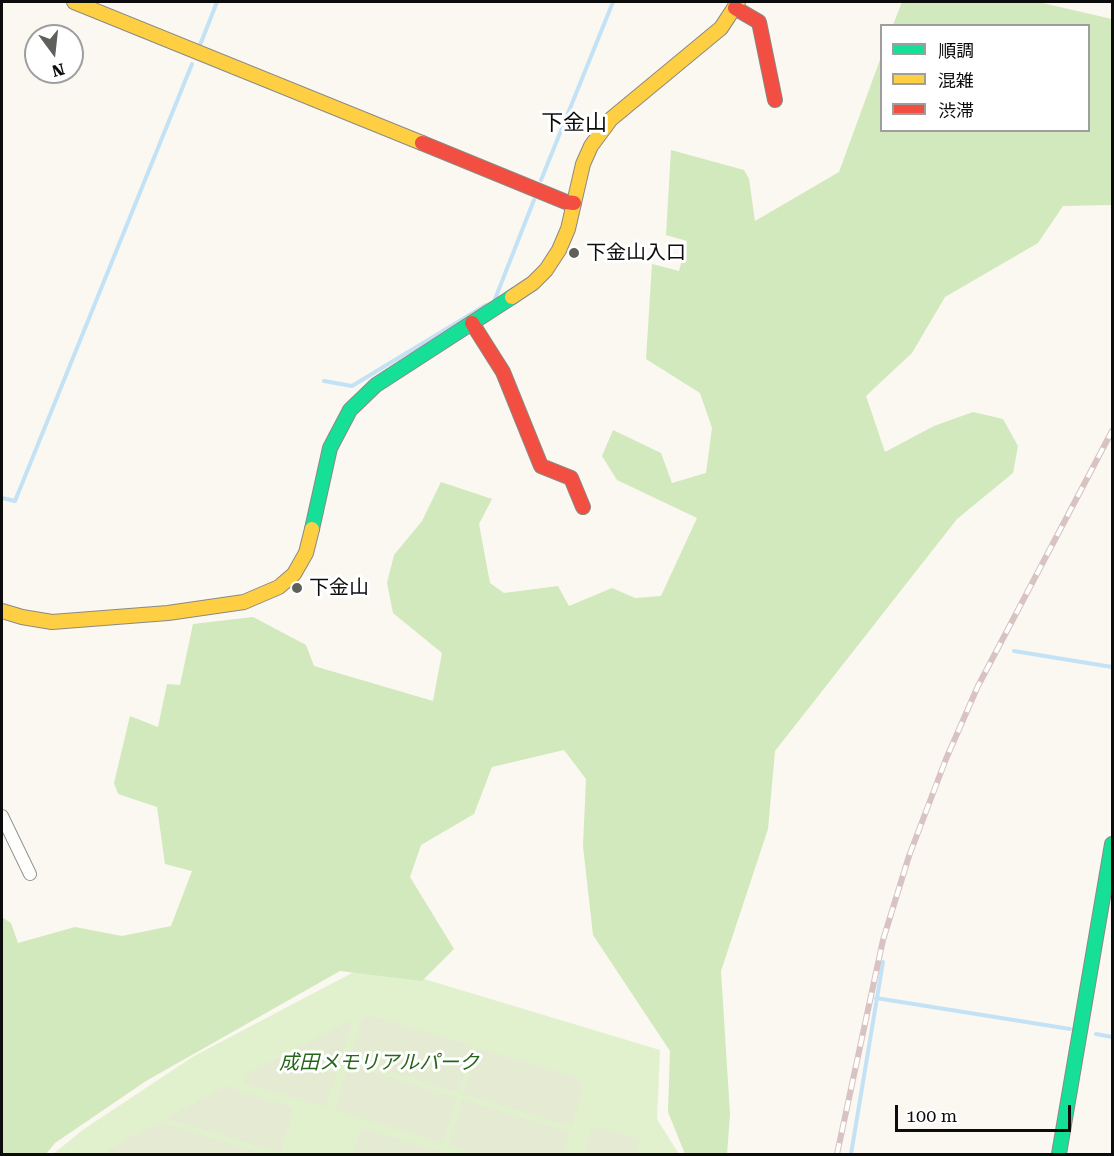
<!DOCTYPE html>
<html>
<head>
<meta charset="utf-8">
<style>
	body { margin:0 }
	#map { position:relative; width:1114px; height:1156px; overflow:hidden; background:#faf8f0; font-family:"Roboto Serif","Noto Sans JP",serif }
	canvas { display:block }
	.frame { position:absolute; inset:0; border:3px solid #0c0c0c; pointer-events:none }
	.legend { position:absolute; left:880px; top:24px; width:210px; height:108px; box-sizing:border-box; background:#fff; border:2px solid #9e9e9e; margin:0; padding:8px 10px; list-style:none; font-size:18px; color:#0c0c0c }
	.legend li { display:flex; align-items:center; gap:12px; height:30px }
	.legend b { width:30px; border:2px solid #9e9e9e }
	.north { position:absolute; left:24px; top:24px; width:60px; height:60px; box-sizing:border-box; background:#fff; border:2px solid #9e9e9e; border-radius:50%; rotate:165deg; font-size:16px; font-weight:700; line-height:24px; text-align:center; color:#0c0c0c }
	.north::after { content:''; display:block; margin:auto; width:21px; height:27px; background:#5f5f5c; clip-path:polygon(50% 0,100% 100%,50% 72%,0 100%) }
	.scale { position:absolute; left:895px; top:1105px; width:176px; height:27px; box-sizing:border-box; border:3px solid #0c0c0c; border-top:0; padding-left:8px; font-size:18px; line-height:21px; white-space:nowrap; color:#0c0c0c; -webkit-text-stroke:4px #fff; paint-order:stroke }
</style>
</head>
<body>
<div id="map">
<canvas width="1114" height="1156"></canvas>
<div class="frame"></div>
<ul class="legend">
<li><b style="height:8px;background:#16e098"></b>順調</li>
<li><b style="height:8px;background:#ffcf43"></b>混雑</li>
<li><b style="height:8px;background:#f24e42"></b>渋滞</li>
</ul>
<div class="north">N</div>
<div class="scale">100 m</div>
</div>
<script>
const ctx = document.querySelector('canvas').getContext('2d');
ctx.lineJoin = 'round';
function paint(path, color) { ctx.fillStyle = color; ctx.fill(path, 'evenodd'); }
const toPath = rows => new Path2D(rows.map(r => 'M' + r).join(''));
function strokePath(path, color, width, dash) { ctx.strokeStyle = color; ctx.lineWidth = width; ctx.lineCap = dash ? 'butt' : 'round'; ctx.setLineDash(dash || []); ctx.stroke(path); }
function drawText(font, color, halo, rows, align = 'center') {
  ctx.font = font + ' "Roboto Serif","Noto Sans JP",serif'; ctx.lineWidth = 6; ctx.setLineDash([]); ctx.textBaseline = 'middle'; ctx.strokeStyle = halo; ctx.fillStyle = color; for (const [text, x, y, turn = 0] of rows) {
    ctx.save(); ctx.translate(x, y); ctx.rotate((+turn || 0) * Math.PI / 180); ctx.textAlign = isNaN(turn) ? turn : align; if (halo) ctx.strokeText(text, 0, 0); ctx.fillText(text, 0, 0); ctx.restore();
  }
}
paint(toPath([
	[371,963,660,1050,657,1119,679,1154,53,1154,84,1129,194,1056]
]), '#e1f1ce');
paint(toPath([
	[902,2,1038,2,1112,19,1112,205,1063,206,1038,243,945,297,912,353,866,396,885,452,934,426,973,412,1003,419,1018,446,1013,473,957,519,775,751,768,829,721,971,730,1114,727,1154,685,1154,668,1112,670,1051,593,935,583,846,586,779,564,750,492,767,474,814,421,845,410,877,454,949,422,981,340,971,146,1081,55,1143,46,1154,2,1154,2,917,11,923,18,943,75,927,122,936,171,926,192,871,165,864,157,807,118,794,114,783,130,716,158,727,167,684,180,685,193,624,253,617,306,645,314,666,433,701,442,653,393,613,387,583,394,555,422,521,441,482,492,499,479,524,490,583,504,593,558,586,569,606,612,588,635,598,661,596,697,518,617,480,602,456,613,430,661,453,672,483,706,473,712,428,700,393,646,359,652,264,679,271,687,241,666,235,671,150,744,170,749,179,755,221,839,172,881,57,882,130,1088,130,1088,26,893,25]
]), '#d1e9bc');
paint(toPath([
	[371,1015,473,1046,458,1092,350,1059,361,1020,364,1017],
	[348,1021,352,1025,339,1067,289,1052],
	[477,1048,577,1077,583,1089,572,1127,463,1094],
	[280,1057,337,1074,327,1105,324,1106,247,1085,245,1082,244,1075],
	[348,1064,457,1098,443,1144,337,1111,336,1103],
	[225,1086,291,1107,293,1115,280,1153,168,1119,168,1117],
	[462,1099,570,1132,563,1154,477,1154,448,1146],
	[159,1122,164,1123,265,1154,108,1154,107,1150],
	[596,1126,640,1140,636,1154,583,1154,590,1131],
	[365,1129,441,1151,440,1154,353,1154,360,1132]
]), '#e5ebd3');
strokePath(toPath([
	[200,45,217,2],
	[541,180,613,2],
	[495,299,534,200],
	[324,381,352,386,486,305],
	[2,498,15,501,192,64],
	[1014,651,1112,667],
	[876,998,1070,1029],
	[1096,1034,1112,1037],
	[851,1154,883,962]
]), '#c4e2f6', 4);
const street = toPath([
	[2,816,30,874]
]);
const fast = toPath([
	[312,529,330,448,350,410,376,385,512,297],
	[1059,1154,1112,844]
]);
const slow = toPath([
	[74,2,422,143],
	[512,297,533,283,546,270,559,250,568,229,583,164,591,146,611,119,721,28,738,2],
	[2,611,22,617,52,622,168,613,244,602,279,587,294,574,306,553,312,529]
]);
const jam = toPath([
	[735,8,759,22,775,100],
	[422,143,566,202,574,203],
	[472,323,503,372,541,466,571,478,583,507]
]);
strokePath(street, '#93928f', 14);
strokePath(fast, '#8a8985', 16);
strokePath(slow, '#8a8985', 16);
strokePath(jam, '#8a8985', 16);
strokePath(street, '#fefefd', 12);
strokePath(fast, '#16e098', 14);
strokePath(slow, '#ffcf43', 14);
strokePath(jam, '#f24e42', 14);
const rail = toPath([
	[837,1154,883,940,909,856,946,759,978,686,1112,431]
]);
strokePath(rail, '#d8c3c2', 6);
strokePath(rail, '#fff', 4, [11]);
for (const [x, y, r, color] of [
	[574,253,6,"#5f5f5c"],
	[297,588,6,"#5f5f5c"]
]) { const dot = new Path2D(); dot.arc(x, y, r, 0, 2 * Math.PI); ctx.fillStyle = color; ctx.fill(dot); strokePath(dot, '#fff', 2); }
drawText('20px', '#0c0c0c', '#fff', [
	["下金山入口",586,253],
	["下金山",309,588]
], 'left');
drawText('italic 20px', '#26661a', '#fff', [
	["成田メモリアルパーク",379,1063]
]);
drawText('22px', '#0c0c0c', '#fff', [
	["下金山",574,124]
]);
</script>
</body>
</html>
